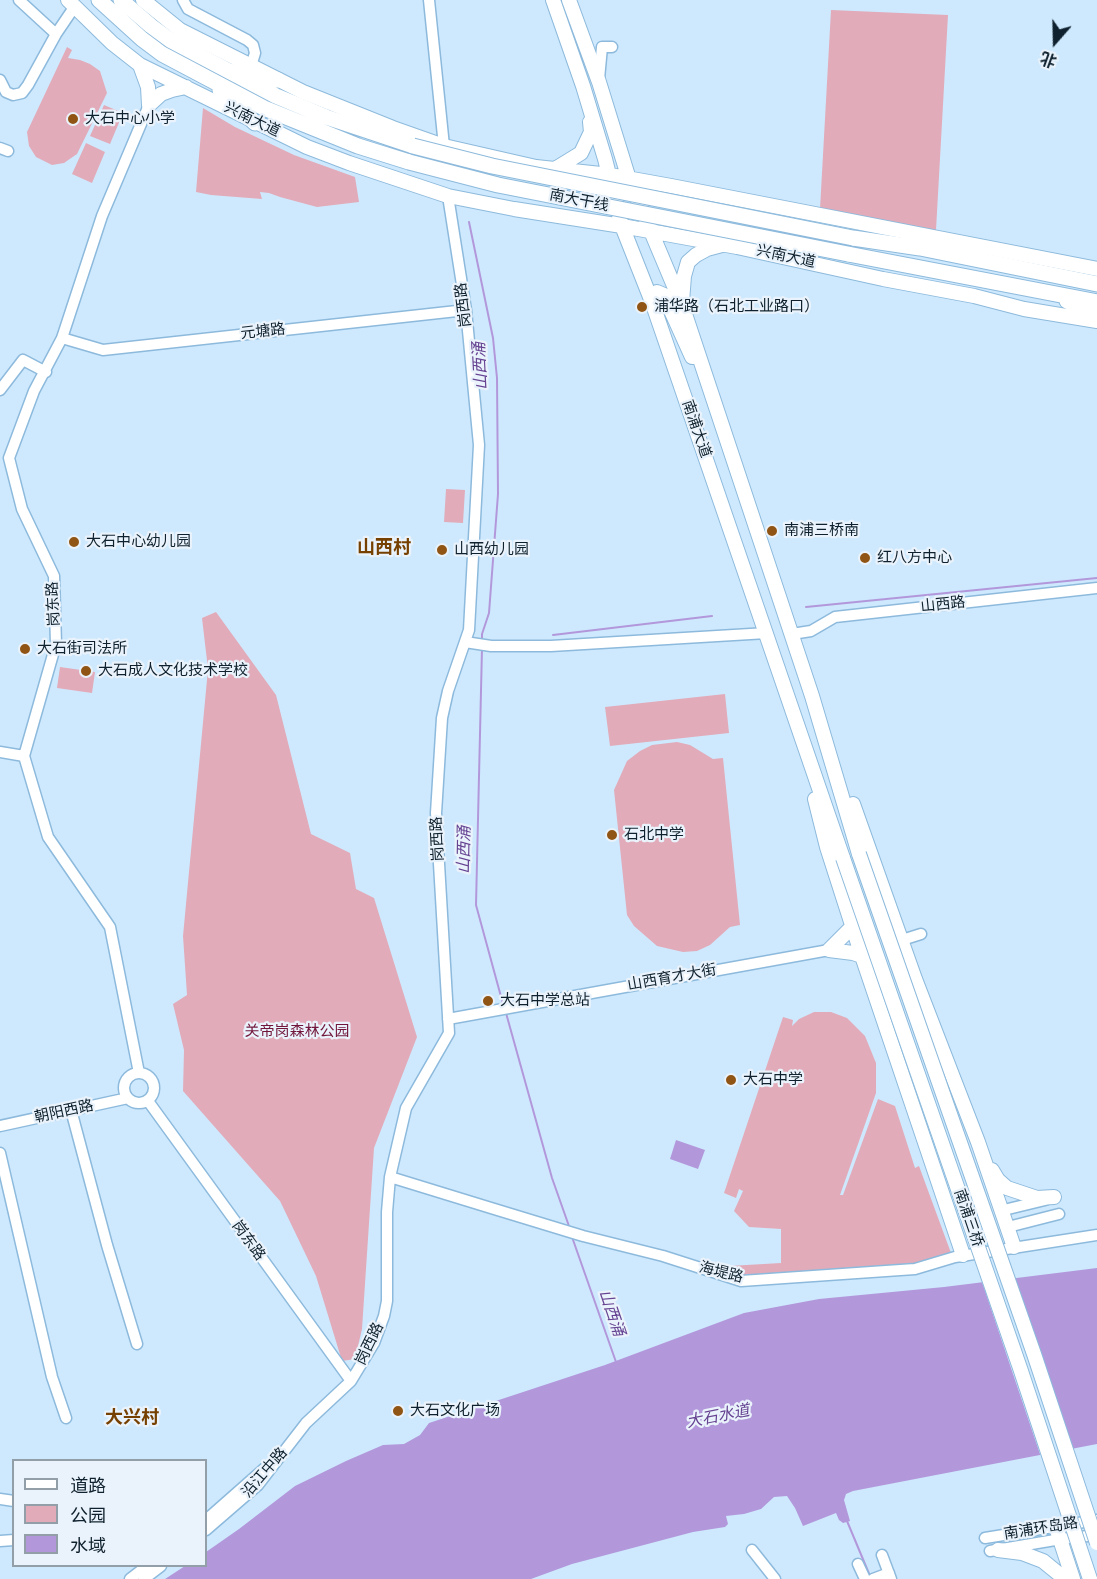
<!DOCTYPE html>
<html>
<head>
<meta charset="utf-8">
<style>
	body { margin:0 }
	#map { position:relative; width:1097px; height:1579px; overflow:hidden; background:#cee9fe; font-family:"DejaVu Sans","Noto Sans SC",sans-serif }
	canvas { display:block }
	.legend { position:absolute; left:12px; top:1459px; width:195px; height:108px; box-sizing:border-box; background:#eaf3fb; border:2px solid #929fa9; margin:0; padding:8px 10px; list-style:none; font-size:18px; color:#0f212e }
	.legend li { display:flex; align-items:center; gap:12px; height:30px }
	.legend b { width:30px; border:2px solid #929fa9 }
	.north { position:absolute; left:1025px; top:12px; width:60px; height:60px; -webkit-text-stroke:4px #eaf3fb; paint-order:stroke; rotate:200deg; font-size:16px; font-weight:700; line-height:24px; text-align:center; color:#0f212e }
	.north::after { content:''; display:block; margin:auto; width:21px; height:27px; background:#0f212e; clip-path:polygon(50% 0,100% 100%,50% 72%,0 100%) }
</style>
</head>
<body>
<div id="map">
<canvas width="1097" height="1579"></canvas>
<ul class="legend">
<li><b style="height:8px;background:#fff"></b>道路</li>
<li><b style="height:16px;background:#e2abb9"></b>公园</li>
<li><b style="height:16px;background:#b298db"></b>水域</li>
</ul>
<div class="north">北</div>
</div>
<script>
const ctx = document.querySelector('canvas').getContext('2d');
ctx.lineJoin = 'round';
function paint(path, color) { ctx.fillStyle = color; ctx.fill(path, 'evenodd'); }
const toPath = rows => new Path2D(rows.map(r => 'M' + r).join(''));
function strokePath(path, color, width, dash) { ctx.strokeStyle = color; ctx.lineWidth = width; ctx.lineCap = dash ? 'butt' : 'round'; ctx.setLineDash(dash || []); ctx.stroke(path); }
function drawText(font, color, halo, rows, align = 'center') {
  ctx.font = font + ' "DejaVu Sans","Noto Sans SC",sans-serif'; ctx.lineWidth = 4.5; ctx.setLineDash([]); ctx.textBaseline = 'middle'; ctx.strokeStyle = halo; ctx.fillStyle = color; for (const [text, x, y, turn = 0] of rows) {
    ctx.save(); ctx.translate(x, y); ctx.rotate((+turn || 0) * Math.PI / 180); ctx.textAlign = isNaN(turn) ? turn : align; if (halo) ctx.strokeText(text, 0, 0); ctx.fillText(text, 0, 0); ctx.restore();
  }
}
paint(toPath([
	[831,10,948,15,936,230,820,209],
	[67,47,72,50,68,58,80,60,90,64,100,71,107,93,77,154,64,163,52,165,36,157,29,146,27,132],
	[104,105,123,113,110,144,90,136],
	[203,108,235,127,294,155,355,177,359,202,317,207,280,197,269,193,260,192,262,199,211,195,196,192],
	[86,143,105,152,92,183,72,174],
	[446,489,465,490,463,523,444,522],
	[216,612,276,695,311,834,350,853,356,889,374,898,417,1037,374,1148,362,1329,355,1359,342,1361,316,1276,280,1201,183,1091,184,1050,173,1004,187,995,183,936,208,669,202,618],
	[60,667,95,672,92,693,57,688],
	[725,694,729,733,610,746,605,707],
	[677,742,690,745,713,759,723,758,740,925,730,927,710,945,697,951,683,952,657,946,634,926,627,915,614,790,627,761,640,751,652,745],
	[814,1012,831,1012,847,1018,865,1036,876,1063,876,1093,840,1195,843,1195,878,1099,895,1106,915,1168,919,1166,951,1253,914,1266,740,1277,725,1272,729,1266,781,1263,781,1229,749,1227,734,1211,743,1191,739,1189,736,1198,724,1193,783,1017,793,1020,792,1026,799,1019]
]), '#e2abb9');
paint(toPath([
	[676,1140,705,1150,698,1169,670,1159],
	[1097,1268,1097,1444,853,1491,846,1494,844,1500,850,1521,843,1523,839,1520,836,1513,803,1526,795,1508,787,1496,774,1497,761,1509,744,1514,726,1516,728,1524,725,1527,693,1532,572,1564,531,1579,165,1579,185,1566,206,1566,206,1552,239,1529,295,1486,346,1461,383,1445,404,1444,420,1435,429,1423,605,1365,744,1313,819,1299,944,1287]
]), '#b298db');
paint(toPath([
	[1013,1275,1072,1451,1041,1457,981,1279]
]), '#cee9fe');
strokePath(toPath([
	[469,222,493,338,497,378,498,494,489,613,482,634,482,642],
	[806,607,1097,578],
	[553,635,712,616],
	[482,648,476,905,503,1004],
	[506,1013,552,1178,570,1229],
	[572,1237,616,1362],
	[847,1521,870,1576]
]), '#b298db', 2);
const minor = toPath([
	[19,0,56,34],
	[183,0,188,9,247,40,253,45,255,53,251,66],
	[429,0,444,146],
	[599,79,602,47,612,47],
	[0,80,6,92,13,95,22,93,28,85,56,34,75,6],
	[0,148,8,151],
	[62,338,103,350,466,310],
	[0,390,23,360,46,372],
	[792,634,811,631,835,617,1097,588],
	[465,642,491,646,551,646,767,633],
	[0,752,24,756],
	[902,940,921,934],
	[448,1019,829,950],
	'124 1088a15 15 0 1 1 30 0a15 15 0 1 1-30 0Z',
	[139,1073,110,927,48,837,24,756,56,644,54,576,22,509,9,458,34,391,62,338,102,216,149,105],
	[148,1101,351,1381],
	[71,1110,107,1245,137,1344],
	[0,1126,128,1098],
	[0,1153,52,1377,66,1418],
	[390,1177,491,1208,583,1236,663,1256,741,1281,915,1269,955,1257,1097,1235],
	[1002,1214,1008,1209,1045,1200],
	[1008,1227,1059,1214],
	[0,1499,14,1501],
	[206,1520,265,1468],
	[206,1530,258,1485,306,1423,351,1381,374,1343,384,1316,387,1301,387,1212,390,1177,406,1108,449,1033,436,813,442,718,448,691,469,630,479,445,466,310,448,196],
	[985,1538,1097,1520],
	[0,1541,14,1540],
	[752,1550,775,1579],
	[990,1551,1061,1539,1097,1535],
	[882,1555,891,1579],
	[858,1564,865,1579],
	[130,1579,147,1566],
	[144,1579,161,1566],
	[873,1579,889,1573]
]);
const major = toPath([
	[68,0,112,43,140,65,307,147,349,163,448,196,514,209,622,226,737,247,883,279,974,296,1024,309,1097,321],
	[143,0,180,30,303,92,393,128,444,146,536,167,610,175,671,186,1097,269],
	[553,0,583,86,605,159,622,226,652,302,843,858],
	[569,0,599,82,629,179,682,305,812,696,859,854],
	[140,65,148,87,149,105],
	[149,105,161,94,172,90,186,87],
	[555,169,581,153,591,132,590,122],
	[652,302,653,296,657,292,664,295,692,357],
	[682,302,684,276,688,262,696,255,707,249,722,245],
	[815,799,827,847,862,956,963,1255],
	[853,804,915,979,978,1142,1014,1247],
	[829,950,853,953,862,956],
	[829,950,853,926],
	[992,1170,998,1180,1007,1188,1037,1198,1054,1197],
	[1056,1527,1073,1579],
	[998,1550,1022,1553,1043,1561,1065,1579]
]);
const highway = toPath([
	[99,0,142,39,162,54,264,108,358,146,409,162],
	[121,0,151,26,170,40,276,96,326,117,413,146],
	[238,69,278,80],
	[220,90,255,123],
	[853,238,920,248,1097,284],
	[848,254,1097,302],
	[1067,301,1097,317]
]);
strokePath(minor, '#8dbadc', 13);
strokePath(major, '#8dbadc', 16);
strokePath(highway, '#8dbadc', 17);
strokePath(minor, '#fff', 10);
strokePath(major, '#fff', 14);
strokePath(highway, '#fff', 15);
const majorBridge = toPath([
	[859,854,1034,1354,1097,1543],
	[843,858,1020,1368,1090,1579]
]);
const highwayBridge = toPath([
	[413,146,492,166,853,238],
	[409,162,498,185,848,254]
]);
strokePath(majorBridge, '#8dbadc', 16, []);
strokePath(highwayBridge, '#8dbadc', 17, []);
strokePath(majorBridge, '#fff', 14);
strokePath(highwayBridge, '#fff', 15);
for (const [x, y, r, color] of [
	[73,119,6,"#905514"],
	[642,307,6,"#905514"],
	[772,531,6,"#905514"],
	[74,542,6,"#905514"],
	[442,550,6,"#905514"],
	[865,558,6,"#905514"],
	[25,649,6,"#905514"],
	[86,671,6,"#905514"],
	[612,835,6,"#905514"],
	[488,1001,6,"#905514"],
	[731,1080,6,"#905514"],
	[398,1411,6,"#905514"]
]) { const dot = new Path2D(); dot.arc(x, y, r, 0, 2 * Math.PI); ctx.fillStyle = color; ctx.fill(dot); strokePath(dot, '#eaf3fb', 2); }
drawText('15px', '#0f212e', '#eaf3fb', [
	["大石中心小学",85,119],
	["浦华路（石北工业路口）",654,307],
	["南浦三桥南",784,531],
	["大石中心幼儿园",86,542],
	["山西幼儿园",454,550],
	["红八方中心",877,558],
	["大石街司法所",37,649],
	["大石成人文化技术学校",98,671],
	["石北中学",624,835],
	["大石中学总站",500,1001],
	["大石中学",743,1080],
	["大石文化广场",410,1411]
], 'left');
drawText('15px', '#0f212e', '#eaf3fb', [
	["兴南大道",252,120,26],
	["南大干线",579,201,11],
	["兴南大道",786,257,12],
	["岗西路",464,305,-97],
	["元塘路",263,332,-6],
	["南浦大道",696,429,71],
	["岗东路",54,604,-93],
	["山西路",943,605,-6],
	["岗西路",438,839,-93],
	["山西育才大街",672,978,-10],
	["朝阳西路",64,1112,-12],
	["南浦三桥",968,1218,71],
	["岗东路",248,1241,54],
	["海堤路",721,1273,14],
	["岗西路",370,1344,-64],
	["沿江中路",265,1473,-49],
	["南浦环岛路",1041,1529,-9]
]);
drawText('15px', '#71153a', '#eaf3fb', [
	["关帝岗森林公园",297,1032]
]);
drawText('italic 16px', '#654292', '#eaf3fb', [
	["山西涌",481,366,-93],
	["山西涌",465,850,-89],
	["山西涌",611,1313,71],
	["大石水道",718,1417,-11]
]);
drawText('bold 18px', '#764100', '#eaf3fb', [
	["山西村",384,548],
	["大兴村",132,1418]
]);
</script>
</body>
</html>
